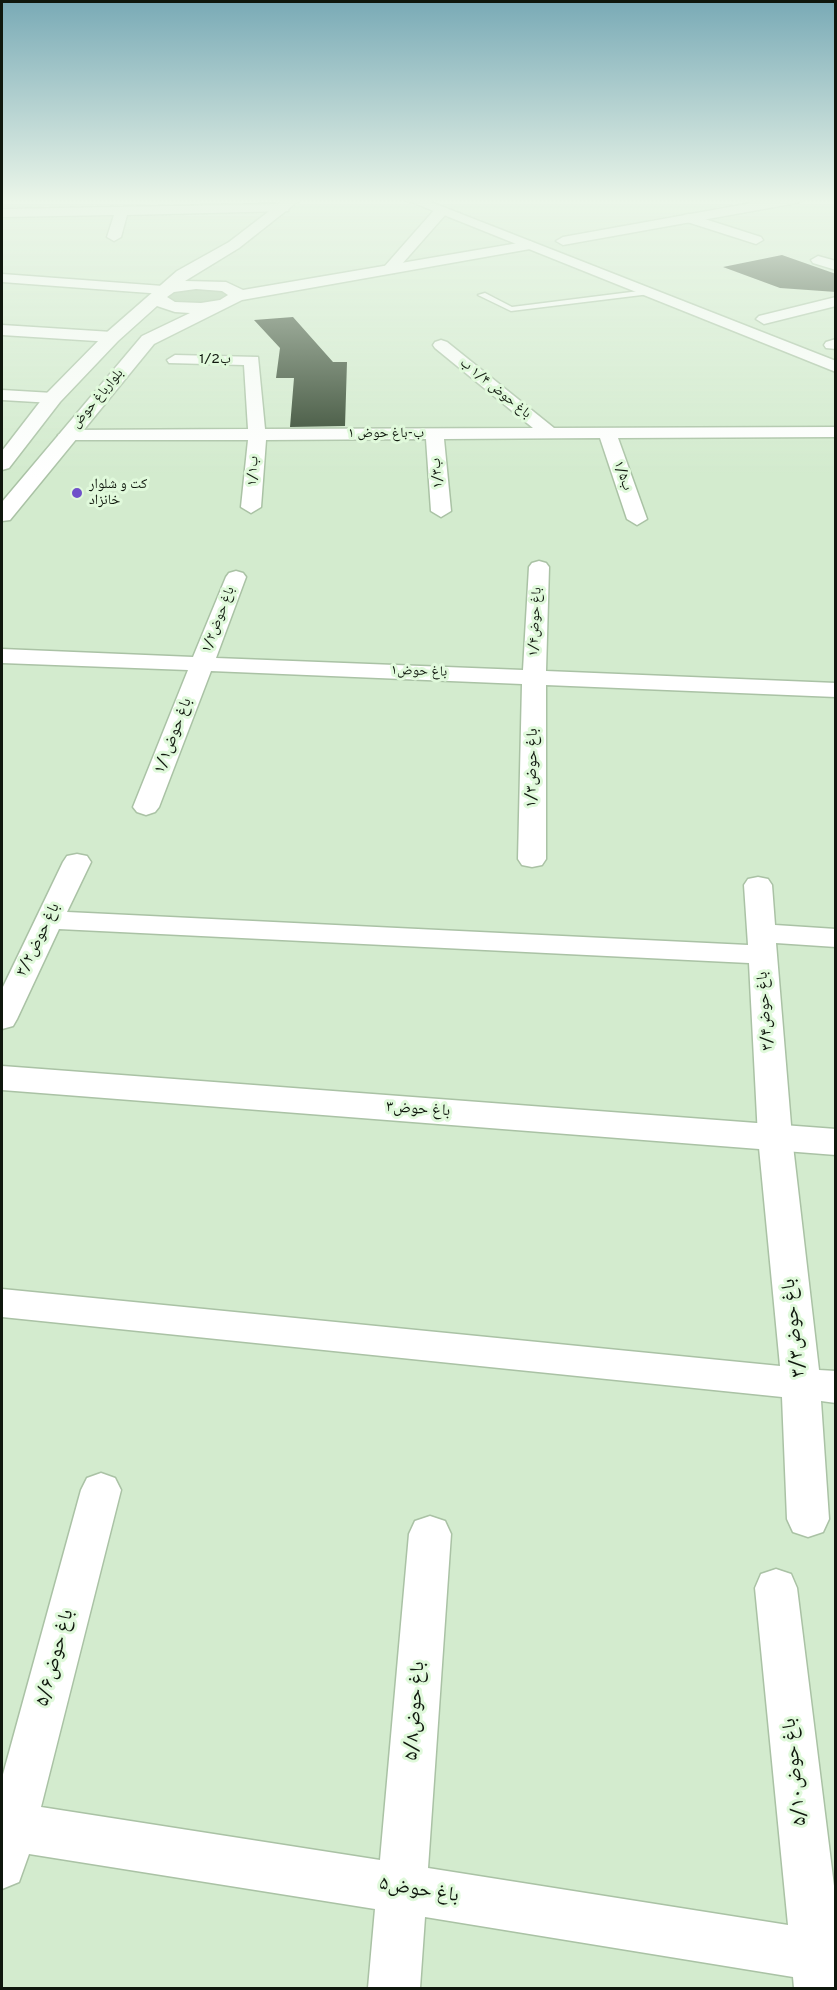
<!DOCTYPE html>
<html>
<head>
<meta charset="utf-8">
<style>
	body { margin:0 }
	#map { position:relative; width:837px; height:1990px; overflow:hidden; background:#d3ebce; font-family:Overpass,sans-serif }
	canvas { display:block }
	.frame { position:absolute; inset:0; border:3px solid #0f170d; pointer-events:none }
</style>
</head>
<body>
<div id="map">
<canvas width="837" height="1990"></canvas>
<div class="frame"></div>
</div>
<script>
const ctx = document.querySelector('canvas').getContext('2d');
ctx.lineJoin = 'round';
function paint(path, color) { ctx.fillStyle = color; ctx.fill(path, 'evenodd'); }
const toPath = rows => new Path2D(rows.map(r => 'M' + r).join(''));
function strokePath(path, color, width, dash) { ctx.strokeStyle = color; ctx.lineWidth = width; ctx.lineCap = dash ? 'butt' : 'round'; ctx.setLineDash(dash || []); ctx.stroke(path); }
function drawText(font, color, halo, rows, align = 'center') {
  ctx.font = font + ' Overpass,"Noto Naskh Arabic",sans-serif'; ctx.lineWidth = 6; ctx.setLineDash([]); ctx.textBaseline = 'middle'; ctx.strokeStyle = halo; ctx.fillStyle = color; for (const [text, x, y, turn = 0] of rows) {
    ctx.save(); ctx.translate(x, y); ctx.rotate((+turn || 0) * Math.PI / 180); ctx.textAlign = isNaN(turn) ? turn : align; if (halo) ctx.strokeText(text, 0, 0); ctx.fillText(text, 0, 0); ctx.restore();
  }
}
paint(toPath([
	[194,288,219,290,226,295,215,303,179,304,169,299,169,296,177,291]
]), '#b4d0af');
paint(toPath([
	[782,255,836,274,836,292,780,288,723,267],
	[293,317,333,362,347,362,345,426,290,427,294,378,276,378,280,348,254,320]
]), '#2c4028');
const service = toPath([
	[740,199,749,199,765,205,762,207,740,199],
	[647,290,650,294,511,311,478,295,485,293,512,307,647,290]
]);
const minor = toPath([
	[283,204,289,208,288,211,127,215,121,237,114,241,107,237,114,215,2,217,2,209,283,204],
	[441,207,446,208,446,214,394,273,384,273,384,267,436,208,441,207],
	[689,214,761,237,763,240,756,244,684,221,684,215,689,214],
	[818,256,836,261,836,270,813,263,811,260,818,256],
	[2,274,163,286,170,290,163,294,2,282,2,274],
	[836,297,836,306,764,324,756,319,759,316,836,297],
	[2,325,112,332,120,337,112,342,2,335,2,325],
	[836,339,836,349,826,348,824,345,826,342,836,339],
	[441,340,447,342,554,428,836,427,836,437,618,438,647,519,637,525,627,519,600,438,444,439,451,511,441,517,431,511,426,439,266,440,261,507,251,513,241,507,248,440,67,440,58,435,67,430,248,429,244,365,169,363,167,360,175,355,258,357,265,429,533,428,435,348,433,345,435,342,441,340],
	[2,390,53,393,61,398,53,403,2,400,2,390],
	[539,561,546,563,549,567,546,671,836,683,836,697,546,685,546,859,542,865,532,867,522,865,518,859,522,684,211,671,159,807,155,812,146,815,137,812,133,807,188,670,2,663,2,649,193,657,226,577,229,573,236,571,243,573,246,577,216,658,523,670,529,567,532,563,539,561],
	[77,854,87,856,91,862,67,912,748,945,744,885,748,879,758,877,768,879,772,885,775,925,836,929,836,947,776,943,792,1137,819,1370,836,1371,836,1403,821,1401,829,1519,823,1532,808,1537,793,1532,787,1519,782,1397,2,1317,2,1289,780,1366,758,1137,749,963,59,929,17,1019,13,1026,2,1029,2,989,63,862,67,856,77,854],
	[101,1473,115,1478,121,1490,41,1807,380,1860,409,1534,415,1521,430,1516,445,1521,451,1534,428,1868,788,1925,755,1588,761,1574,776,1569,791,1574,797,1588,836,1902,836,1988,794,1988,793,1977,425,1917,420,1988,368,1988,375,1909,29,1854,19,1882,2,1889,2,1778,81,1490,87,1478,101,1473]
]);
const tertiary = toPath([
	[774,199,804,199,797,203,563,245,556,241,563,237,774,199],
	[2,1066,836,1129,836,1155,2,1090,2,1066]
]);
const secondary = toPath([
	[285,199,301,199,239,248,185,281,226,282,243,290,530,241,537,245,530,249,242,300,154,344,10,520,2,521,2,502,142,336,190,313,175,312,157,306,118,341,60,402,9,468,2,470,2,451,46,394,106,333,177,271,229,242,285,199],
	[196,289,222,291,228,295,220,300,201,303,175,302,167,297,174,292,196,289]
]);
const primary = toPath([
	[404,199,423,199,836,361,836,372,404,199]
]);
strokePath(service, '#aac2a5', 3);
strokePath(minor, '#aac2a5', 3);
strokePath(tertiary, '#aac2a5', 3);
strokePath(secondary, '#aac2a5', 3);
strokePath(primary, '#aac2a5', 3);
paint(service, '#fff');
paint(minor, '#fff');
paint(tertiary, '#fff');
paint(secondary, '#fff');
paint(primary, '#fff');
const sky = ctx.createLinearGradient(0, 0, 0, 478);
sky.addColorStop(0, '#79aab6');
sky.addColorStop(0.42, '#ebf6e9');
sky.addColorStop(1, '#ebf6e900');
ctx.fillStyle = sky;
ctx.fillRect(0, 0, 837, 478);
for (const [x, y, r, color] of [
	[77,493,6,"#6f51ca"]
]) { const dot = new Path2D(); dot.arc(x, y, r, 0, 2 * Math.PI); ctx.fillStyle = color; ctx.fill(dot); strokePath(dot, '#e0f9db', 2); }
drawText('14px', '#0f170d', '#e0f9db', [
	["1/2ب",215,360],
	["باغ حوض ۱/۴ ب",495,389,39],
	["بلوارباغ حوض",98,399,-50],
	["۱ ب-باغ حوض",386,434],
	["ب۱/۱",254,471,-86],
	["ب۱/۳",438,473,-94],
	["ب۱/۵",622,476,71],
	["باغ حوض۱/۲",219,620,-69],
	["باغ حوض۱/۴",536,622,-87],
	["باغ حوض۱",419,672,2]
]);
drawText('14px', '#0f170d', '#e0f9db', [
	["کت و شلوار",89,485],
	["خانزاد",89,501]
], 'left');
drawText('16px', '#0f170d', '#e0f9db', [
	["باغ حوض۱/۱",174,736,-69],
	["باغ حوض۱/۳",533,768,-89],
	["باغ حوض۳/۲",39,940,-64],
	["باغ حوض۳/۴",766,1011,-94],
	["باغ حوض۳",418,1110,4]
]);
drawText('20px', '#0f170d', '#e0f9db', [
	["باغ حوض۳/۳",795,1328,-96],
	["باغ حوض۵/۶",56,1658,-75],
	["باغ حوض۵/۸",416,1711,-86],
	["باغ حوض۵/۱۰",796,1772,-96],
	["باغ حوض۵",419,1891,9]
]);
</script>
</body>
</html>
